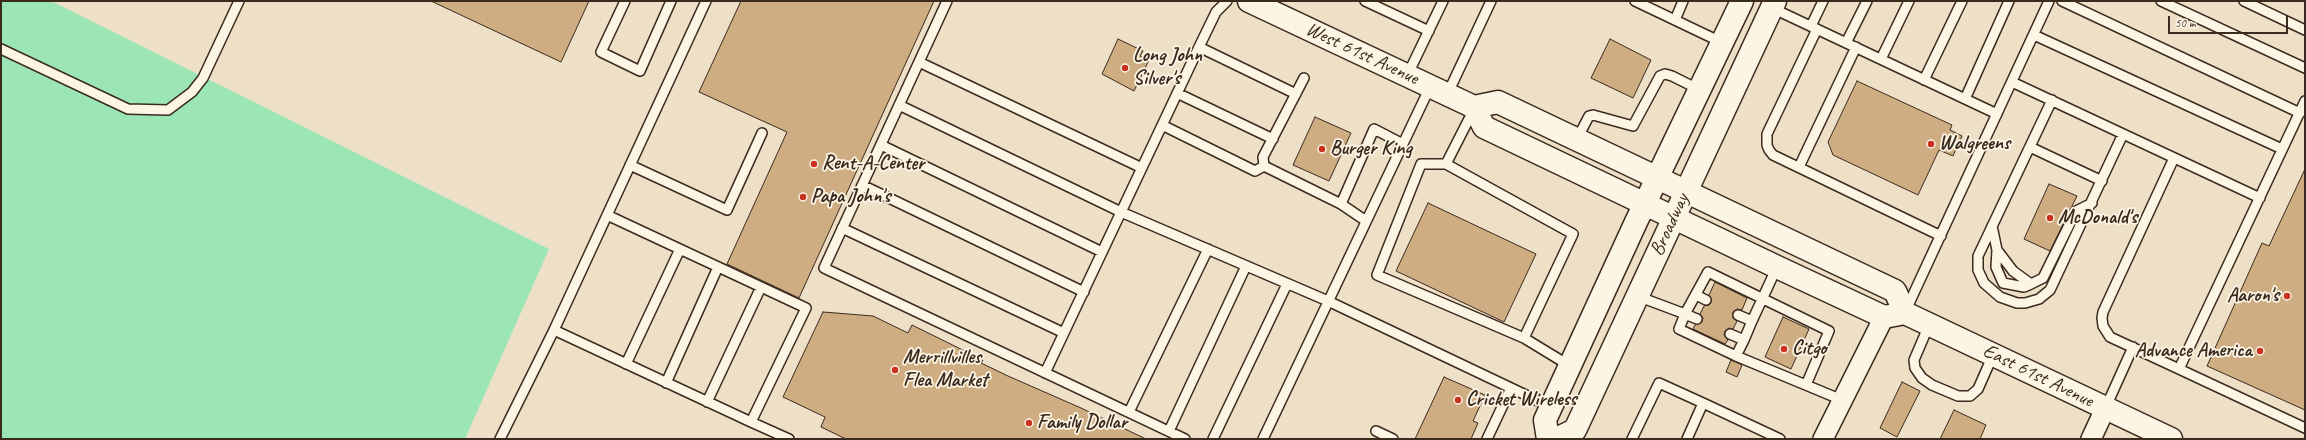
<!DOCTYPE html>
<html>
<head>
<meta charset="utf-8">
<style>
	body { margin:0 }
	#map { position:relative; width:2306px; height:440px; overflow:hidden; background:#eedfc7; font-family:Caveat,sans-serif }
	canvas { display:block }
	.frame { position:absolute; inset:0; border:2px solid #3b2a1e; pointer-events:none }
	.scale { position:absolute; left:2168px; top:16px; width:120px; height:18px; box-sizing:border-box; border:2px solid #3b2a1e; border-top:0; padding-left:5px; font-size:12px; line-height:14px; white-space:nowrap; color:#3b2a1e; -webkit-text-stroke:3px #fcf5e5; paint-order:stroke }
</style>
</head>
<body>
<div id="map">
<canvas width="2306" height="440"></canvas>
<div class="frame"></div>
<div class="scale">50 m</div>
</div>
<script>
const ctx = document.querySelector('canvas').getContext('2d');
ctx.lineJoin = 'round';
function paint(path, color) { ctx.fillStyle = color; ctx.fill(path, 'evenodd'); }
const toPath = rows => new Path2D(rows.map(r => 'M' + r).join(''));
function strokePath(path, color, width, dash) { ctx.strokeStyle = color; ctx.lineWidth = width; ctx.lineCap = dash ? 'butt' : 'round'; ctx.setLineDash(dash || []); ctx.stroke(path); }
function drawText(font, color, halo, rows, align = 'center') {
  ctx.font = font + ' Caveat,sans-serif'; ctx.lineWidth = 3.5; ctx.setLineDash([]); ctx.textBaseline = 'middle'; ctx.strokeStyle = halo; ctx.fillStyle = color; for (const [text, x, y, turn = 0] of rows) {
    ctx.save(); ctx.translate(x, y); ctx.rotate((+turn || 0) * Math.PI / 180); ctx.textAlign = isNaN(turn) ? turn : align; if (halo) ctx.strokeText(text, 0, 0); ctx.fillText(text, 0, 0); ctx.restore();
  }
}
paint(toPath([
	[1,1,51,1,549,249,465,439,1,439]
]), '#9ce5b5');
const building = toPath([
	[431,1,589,1,561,62,431,1],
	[741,1,934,1,799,298,727,264,787,132,699,92,741,1],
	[1118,39,1143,51,1140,56,1149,60,1134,91,1102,74,1118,39],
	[1610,39,1651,60,1633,98,1591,78,1610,39],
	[1857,81,1952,125,1950,130,1962,136,1953,156,1939,150,1918,195,1833,155,1828,142,1857,81],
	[1315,117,1351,133,1329,181,1293,165,1315,117],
	[2305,169,2305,410,2207,366,2262,243,2269,246,2305,169],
	[2049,184,2077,196,2050,251,2024,239,2049,184],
	[1428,203,1536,254,1504,322,1396,271,1428,203],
	[1715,282,1747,298,1742,310,1737,309,1733,312,1733,318,1737,321,1733,329,1729,328,1725,331,1724,335,1728,340,1725,344,1693,329,1695,325,1702,322,1703,318,1700,314,1704,306,1709,305,1711,302,1709,295,1715,282],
	[823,312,873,316,908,333,912,325,983,360,981,363,1008,376,1081,408,1146,439,846,439,821,427,825,417,783,397,823,312],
	[1783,317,1809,329,1791,369,1765,357,1783,317],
	[1731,360,1742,365,1737,377,1726,372,1731,360],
	[1444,377,1485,395,1473,421,1478,423,1471,439,1415,439,1444,377],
	[1902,382,1920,391,1897,437,1880,428,1902,382],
	[1954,410,1986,425,1980,439,1940,439,1954,410]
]);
paint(building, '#cfad82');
strokePath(building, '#3b2a1e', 1);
const service = toPath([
	[625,1,601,52,640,71,671,1],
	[947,1,824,268,1185,439],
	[1365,1,1429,31],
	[1635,1,1723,43],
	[2062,1,2300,113],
	[2161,1,2305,68],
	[2244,1,2305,30],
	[1772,8,1997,114],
	[1675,20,1683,1],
	[1811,26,1823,1],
	[1817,29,1767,134,1767,145,1769,150,1773,155,1941,236],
	[2034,35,2282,149],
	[1846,43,1867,1],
	[1199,47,1296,94],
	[1,49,128,109,168,110,192,92,203,78,239,1],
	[1881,59,1909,1],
	[919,62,1142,168],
	[1407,76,1443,1],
	[1304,78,1263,157,1264,166,1341,204,1374,129,1403,144],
	[1924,80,1962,1],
	[2012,82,2260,198],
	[1177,93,1273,139],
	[1447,95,1491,1],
	[1965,99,2009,1],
	[2052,100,1978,256,1978,270,1984,283,2000,297,2017,303,2025,303,2039,299,2050,290,2123,134],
	[2305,101,2179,369,2305,428],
	[899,105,1121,212,1328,301,1551,407],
	[1474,109,1446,164,1573,234,1524,338,1570,366],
	[1162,125,1255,171,1264,166],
	[1577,139,1589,116,1593,115,1633,126,1660,76,1665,74,1672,76,1700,90],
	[881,145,1102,252],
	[2030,147,2102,181],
	[2174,158,2103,312,2102,318,2103,326,2110,337,2179,369],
	[1446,164,1421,164,1377,275,1524,338],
	[630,165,727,210,762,133],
	[1799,167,1856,47],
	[862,185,1084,292],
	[1341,204,1366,221],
	[607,215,806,308,751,422,789,439],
	[1992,226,1997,250,2013,271,2031,284],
	[842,228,1064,333],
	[1997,250,1996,267,2003,283,2024,287,2031,284,2043,278,2076,211,2092,203],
	[1696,295,1706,300],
	[1637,296,1685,314,1708,272,1829,331,1806,385],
	[1906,310,2049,1],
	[1738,315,1752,321,1777,267],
	[1697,319,1685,314,1679,329,1736,356,1744,340],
	[1929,325,1914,360,1915,368,1922,378,1932,385,1958,396,1970,396,1978,389,1993,355],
	[554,330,751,422],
	[1730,334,1744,340,1752,321],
	[1736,356,1842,400],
	[626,364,680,249],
	[1045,373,1199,47,1216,12,1227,1],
	[666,383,718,267],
	[707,402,761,287],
	[2105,409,2133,347],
	[1129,412,1208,249],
	[1169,431,1246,266],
	[1376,431,1393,439],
	[500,439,554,330,706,1],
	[1213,439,1287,284],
	[1263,439,1430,87],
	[1487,439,1511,388],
	[1632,439,1659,383,1703,403],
	[1687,439,1703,403,1780,439]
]);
const minor = toPath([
	[1823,439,1884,317],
	[2091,439,2105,409]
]);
const secondary = toPath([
	[1249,1,1474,107,1498,102,1895,291,1905,313],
	[1474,107,1484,127,1777,267,1884,317,1905,313,2171,439]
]);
const primary = toPath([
	[1548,439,1545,420,1636,222,1742,1],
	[1556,439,1575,430,1775,1]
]);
strokePath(service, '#3b2a1e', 12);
strokePath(minor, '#3b2a1e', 22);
strokePath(secondary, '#3b2a1e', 25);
strokePath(primary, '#3b2a1e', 25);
strokePath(service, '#fcf5e5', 9);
strokePath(minor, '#fcf5e5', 19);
strokePath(secondary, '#fcf5e5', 22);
strokePath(primary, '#fcf5e5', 22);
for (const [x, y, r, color] of [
	[1125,68,4,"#c8321e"],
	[1931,144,4,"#c8321e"],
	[1322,149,4,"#c8321e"],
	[814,164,4,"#c8321e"],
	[803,197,4,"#c8321e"],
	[2050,218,4,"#c8321e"],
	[2287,296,4,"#c8321e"],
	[1784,349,4,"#c8321e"],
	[2260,351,4,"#c8321e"],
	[895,370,4,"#c8321e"],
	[1458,400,4,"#c8321e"],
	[1029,423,4,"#c8321e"]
]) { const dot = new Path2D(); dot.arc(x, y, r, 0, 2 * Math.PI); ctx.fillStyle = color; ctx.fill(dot); strokePath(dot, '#fcf5e5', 1.5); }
drawText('20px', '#3b2a1e', '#fcf5e5', [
	["West 61st Avenue",1362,54,25],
	["Broadway",1670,225,-65],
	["East 61st Avenue",2038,376,26]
]);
drawText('bold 20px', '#3b2a1e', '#fcf5e5', [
	["Long John",1133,56],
	["Silver's",1133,79],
	["Walgreens",1939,144],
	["Burger King",1330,149],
	["Rent-A-Center",822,164],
	["Papa John's",811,197],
	["McDonald's",2058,218],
	["Aaron's",2279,296,"right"],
	["Citgo",1792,349],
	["Advance America",2252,351,"right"],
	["Merrillvilles",903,358],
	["Flea Market",903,381],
	["Cricket Wireless",1466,400],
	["Family Dollar",1037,423]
], 'left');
</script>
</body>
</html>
